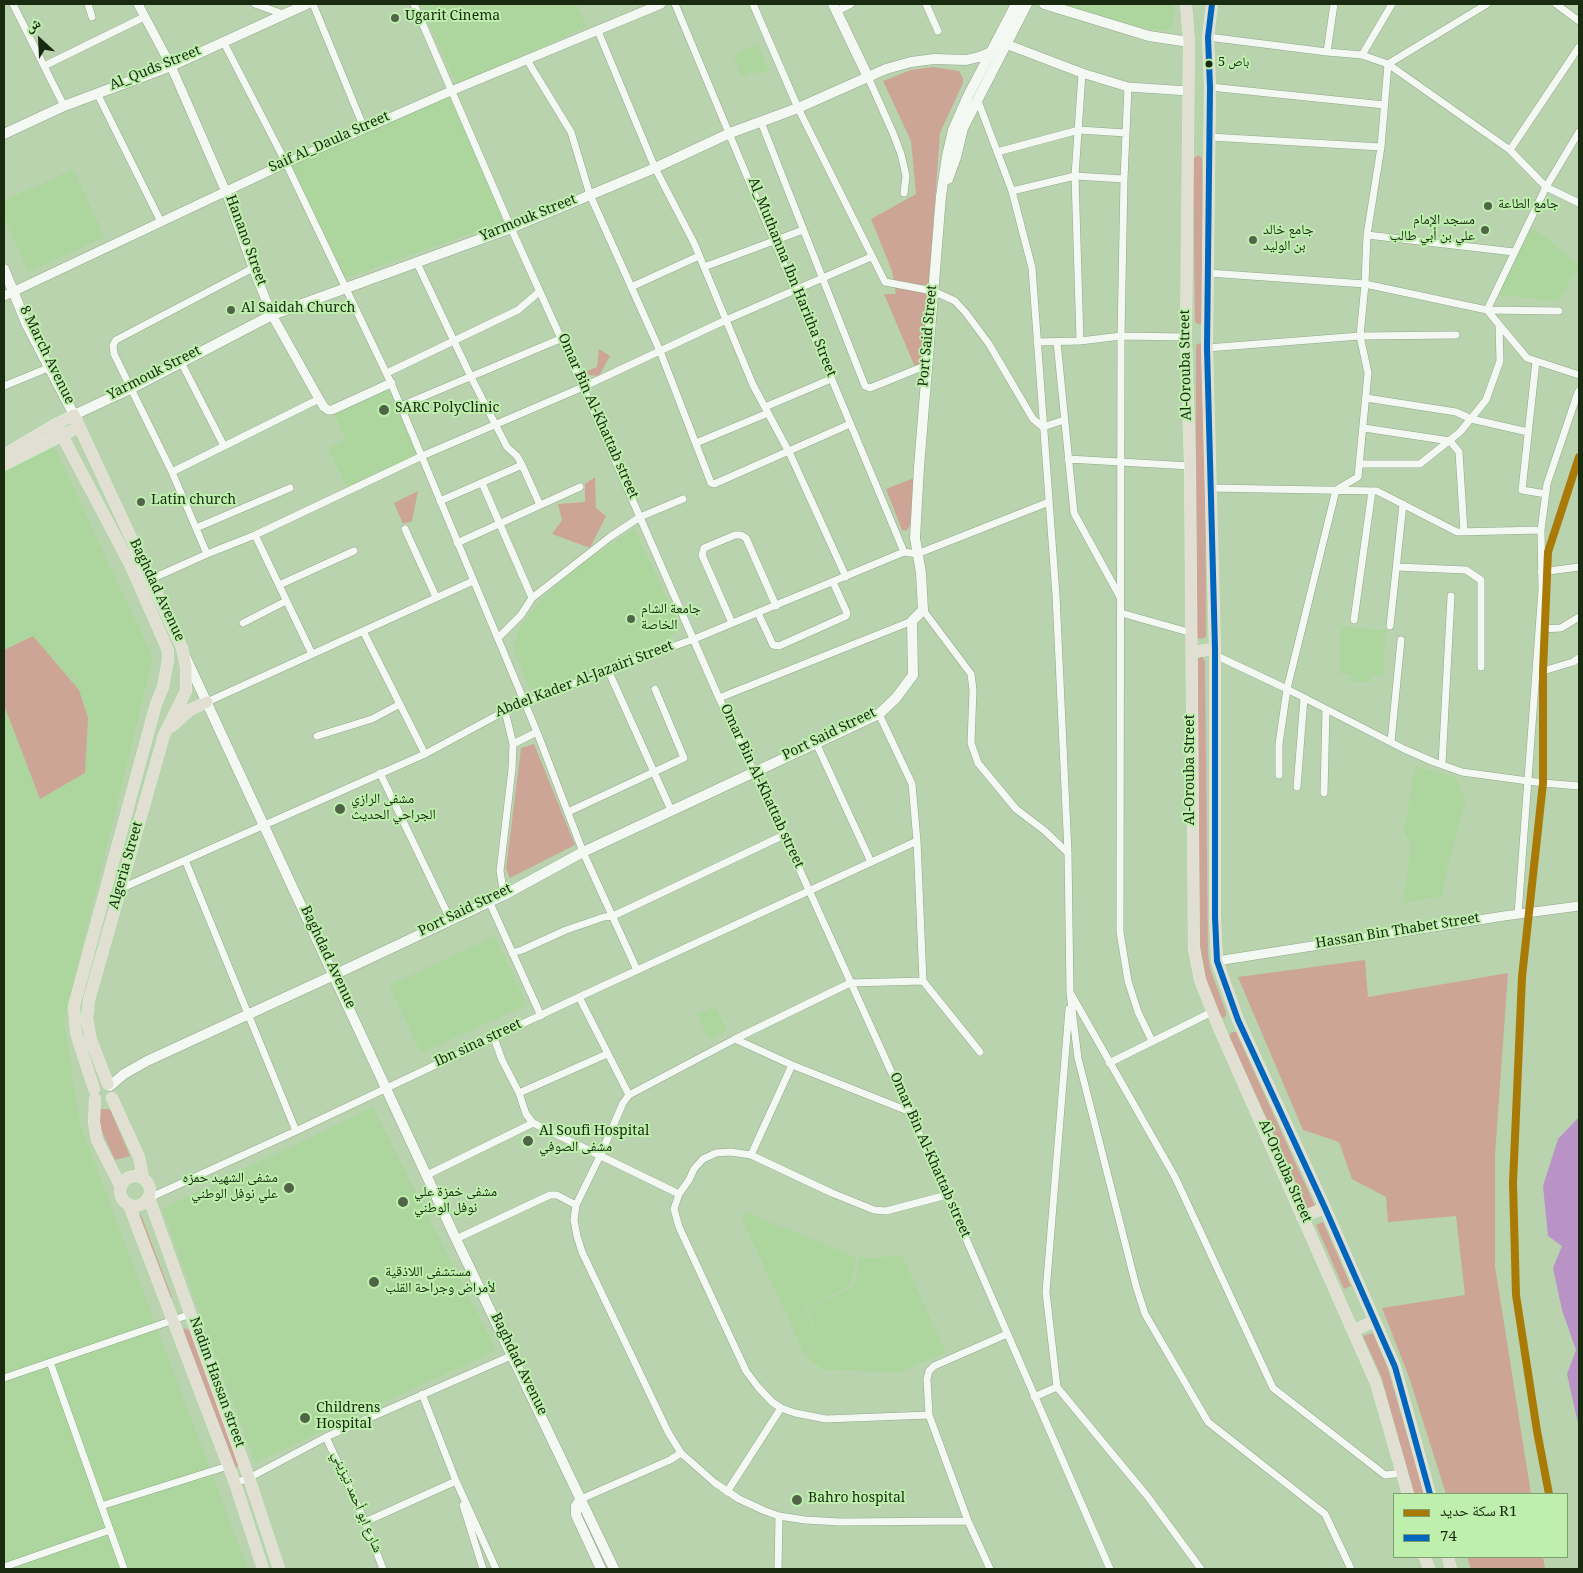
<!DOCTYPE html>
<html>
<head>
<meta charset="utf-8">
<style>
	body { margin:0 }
	#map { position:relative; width:1583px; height:1573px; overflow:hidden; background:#b9d3af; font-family:Georgia,"Noto Naskh Arabic",serif }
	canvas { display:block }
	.frame { position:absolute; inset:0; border:5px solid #182a10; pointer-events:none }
	.legend { position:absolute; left:1393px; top:1493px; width:175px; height:65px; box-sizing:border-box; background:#beefad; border:1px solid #7ca06e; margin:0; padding:6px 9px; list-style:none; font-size:15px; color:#182a10 }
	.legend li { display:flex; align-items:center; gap:10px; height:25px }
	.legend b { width:25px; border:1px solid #7ca06e }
	.north { position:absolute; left:15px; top:15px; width:50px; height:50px; -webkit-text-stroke:4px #beefad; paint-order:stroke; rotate:335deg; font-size:14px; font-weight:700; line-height:20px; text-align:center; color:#182a10 }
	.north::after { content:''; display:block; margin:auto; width:18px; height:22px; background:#182a10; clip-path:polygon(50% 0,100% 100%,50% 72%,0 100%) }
</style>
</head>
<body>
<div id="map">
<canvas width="1583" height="1573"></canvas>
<div class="frame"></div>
<ul class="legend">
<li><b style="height:6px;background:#a97b06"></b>سكة حديد R1</li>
<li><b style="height:6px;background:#0065bd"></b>74</li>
</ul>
<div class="north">ش</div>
</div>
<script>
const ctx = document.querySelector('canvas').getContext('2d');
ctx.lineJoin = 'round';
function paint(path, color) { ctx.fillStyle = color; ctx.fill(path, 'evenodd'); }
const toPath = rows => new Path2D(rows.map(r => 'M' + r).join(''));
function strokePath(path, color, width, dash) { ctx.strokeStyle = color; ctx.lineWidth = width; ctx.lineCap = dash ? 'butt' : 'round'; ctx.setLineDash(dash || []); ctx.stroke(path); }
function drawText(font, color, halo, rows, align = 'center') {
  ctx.font = font + ' Georgia,"Noto Naskh Arabic",serif'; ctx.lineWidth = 4; ctx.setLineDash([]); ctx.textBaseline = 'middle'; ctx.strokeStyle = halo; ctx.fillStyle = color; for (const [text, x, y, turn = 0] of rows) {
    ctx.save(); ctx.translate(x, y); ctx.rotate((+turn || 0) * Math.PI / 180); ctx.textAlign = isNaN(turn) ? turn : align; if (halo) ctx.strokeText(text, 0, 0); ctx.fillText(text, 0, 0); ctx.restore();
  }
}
paint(toPath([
	[420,4,576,4,587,26,457,85],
	[1061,4,1174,4,1173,24,1168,31,1110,24],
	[758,44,769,69,754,75,753,72,742,77,733,55],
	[451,91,506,221,345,278,290,163],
	[73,169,105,237,28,272,4,217,4,201],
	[1531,228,1544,235,1579,267,1557,301,1501,295,1500,289],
	[388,388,418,455,347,488,328,448,346,439,334,413],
	[52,442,153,658,64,1021,80,1124,248,1569,4,1569,4,465],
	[634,528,679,624,672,637,541,692,530,688,513,648,521,625,542,598,577,568],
	[1341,626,1390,631,1386,632,1383,676,1372,675,1371,682,1351,682,1351,674,1339,674],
	[1415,766,1455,777,1466,800,1448,864,1442,896,1403,903,1411,845,1404,832],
	[495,936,527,1005,421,1053,389,985],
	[715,1006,727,1031,709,1040,697,1014],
	[373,1107,496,1350,255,1463,162,1209],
	[745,1212,856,1257,851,1286,804,1308,818,1336,806,1357,742,1219],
	[902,1256,946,1352,901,1372,825,1370,806,1358,819,1336,806,1308,854,1287,859,1258]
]), '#add69e');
paint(toPath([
	[933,67,959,71,963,78,963,83,940,133,923,363,915,367,884,294,896,294,892,271,871,219,916,194,911,141,883,81,911,70],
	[1198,155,1202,158,1205,321,1201,324,1197,324,1195,321,1193,159],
	[1203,342,1205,345,1206,635,1205,638,1198,639,1196,635,1196,345],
	[599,349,610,356,599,376,580,374,597,367],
	[595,477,596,508,606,516,590,548,552,534,562,520,558,504,585,502,585,484],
	[914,478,910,526,906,531,902,530,886,489],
	[418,491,412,521,403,524,394,503],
	[33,636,79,690,88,718,85,773,40,799,4,705,4,650],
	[1202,656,1205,661,1208,954,1210,968,1226,1012,1226,1016,1224,1018,1220,1017,1207,985,1199,940,1198,659],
	[534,744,575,845,510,878,506,869,521,748],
	[1365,960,1368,997,1508,973,1495,1155,1495,1266,1531,1494,1446,1494,1409,1377,1382,1308,1465,1295,1456,1216,1388,1222,1386,1197,1352,1179,1339,1142,1303,1130,1238,977],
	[1232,1032,1236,1032,1315,1206,1308,1209,1229,1036],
	[102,1109,110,1109,130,1156,115,1160,99,1125,96,1112],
	[141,1215,172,1297,169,1299,136,1216],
	[1323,1222,1351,1286,1344,1289,1316,1225],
	[184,1328,189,1330,239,1465,236,1468,233,1467,183,1332],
	[1373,1333,1388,1369,1424,1494,1414,1494,1381,1376,1363,1336],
	[1467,1557,1543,1557,1545,1569,1471,1569]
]), '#cda597');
paint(toPath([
	[1579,1117,1579,1428,1567,1374,1576,1350,1562,1310,1553,1268,1562,1246,1548,1236,1543,1186,1558,1139]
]), '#ba93c6');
const minor = toPath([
	[13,4,64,106],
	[88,4,92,17],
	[255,4,283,14],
	[313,4,364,128],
	[414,4,511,228,583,387,719,698,784,835,947,1195,1110,1569],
	[675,4,904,552],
	[753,4,798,108,885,282,933,291,955,301,966,313,989,344,1033,419,1043,427,1064,420],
	[926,4,938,31],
	[1556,4,1579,21],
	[837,11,851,4],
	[598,31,655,168,694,243,753,385,790,454,846,577],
	[1208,37,1327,52,1362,55,1388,64,1510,150,1546,187,1579,203],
	[223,41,286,163,391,383,537,732,583,852,637,970],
	[1327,52,1334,4],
	[1362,55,1392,4],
	[527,60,571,132,590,195,660,351,711,483,714,484,850,424],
	[44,66,144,17],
	[868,77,893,133,901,154,906,176,904,193],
	[1128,87,1124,179,1121,336,1120,932,1128,981,1138,1012,1152,1041],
	[1210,87,1384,105],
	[97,93,161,222],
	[978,101,1012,191,1032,268,1056,595,1068,853,1070,992,1074,1026,1078,1058,1136,1286,1145,1314,1208,1422,1325,1514,1351,1569],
	[761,122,865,386,870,388,927,365],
	[1210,137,1381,147],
	[1510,150,1579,47],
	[997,152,1079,130,1126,133],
	[1012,191,1075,176,1124,179],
	[1367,235,1514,252],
	[417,263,471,377,507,447,517,456,522,465,440,501],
	[704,267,803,230],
	[1208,273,1365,284,1487,310,1527,358,1579,375],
	[631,287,699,256],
	[1559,311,1487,310,1546,187,1579,132],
	[1080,341,1075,176,1082,73],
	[1037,342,1080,341,1121,336,1186,337],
	[1057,342,1074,513,1120,597],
	[1207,348,1360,336,1456,335],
	[1536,361,1522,490,1546,494],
	[181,362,224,446],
	[387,373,518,310,539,292],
	[4,386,48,368],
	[1366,398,1456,412,1471,419,1528,432],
	[401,406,560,339],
	[765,407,831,379],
	[1364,428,1450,441,1459,452,1464,532],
	[696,443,768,413],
	[1068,459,1190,466],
	[1359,464,1420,464,1460,432,1486,400,1500,361,1499,325],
	[522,465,540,505],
	[172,472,319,399],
	[482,483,532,598],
	[1211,488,1377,491,1457,532,1541,530],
	[196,528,290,488],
	[405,529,436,597],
	[255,535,312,654],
	[457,543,580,487],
	[207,554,172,472,114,354,113,345,116,340,253,268],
	[1397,567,1466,570,1481,580,1481,667],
	[1541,572,1579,567],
	[149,580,207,554,255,535,422,456,583,387,726,320,871,257],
	[279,585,354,551],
	[923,610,971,674,973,690,971,743,978,763,1016,809,1045,831,1068,853],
	[758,613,773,645,779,646,846,616,847,613,833,582],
	[1121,613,1192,633],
	[1354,620,1372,491],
	[243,623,286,601],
	[732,623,702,555,704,548,735,535,741,535,746,538,776,606],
	[1390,626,1403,504],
	[1539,629,1561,628,1579,617],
	[363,631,425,754],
	[498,638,521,615,532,598,610,537,640,517,683,499],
	[1215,655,1287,689,1404,749,1434,762,1462,772,1543,783,1579,786],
	[608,670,671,810],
	[1536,671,1543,671,1573,662,1579,658],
	[719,698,912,621],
	[207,702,473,581],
	[879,714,912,784,917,841,923,981,850,983,735,1039,629,1095,623,1103,600,1156,576,1205,574,1220,577,1236,582,1252,668,1432,681,1453,715,1483,739,1499,765,1511,779,1516,805,1520,840,1522,968,1521],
	[317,736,372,719,400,704],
	[1391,742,1401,640],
	[816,743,871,862],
	[513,744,537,732],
	[1442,764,1451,596],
	[380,773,450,919],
	[1279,775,1279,744,1287,689,1336,490,1358,477,1368,373,1360,336,1365,284,1367,235,1381,147,1388,64,1487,4],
	[1297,787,1304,698],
	[1324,793,1326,710],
	[568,812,684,758,655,689],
	[185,860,296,1131],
	[122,888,425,754,505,711,608,670,694,639,904,552,917,554,1049,502],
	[504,895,500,871,512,769,513,744,505,711],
	[489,901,541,1016],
	[1518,914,1542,590,1541,530,1547,484,1576,398,1579,391],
	[512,953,522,950,566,930,604,917,613,916,784,835],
	[923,981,980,1052],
	[1071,994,1175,1177,1273,1388,1385,1475,1403,1473],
	[579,997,629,1095],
	[1069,1009,1046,1292,1057,1387,1148,1497,1201,1569],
	[494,1038,502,1060,519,1093,526,1114,533,1123,679,1194],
	[735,1039,792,1065,908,1111],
	[1109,1063,1212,1012],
	[519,1093,607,1054],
	[751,1155,792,1065],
	[427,1175,533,1123],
	[149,1198,296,1131,579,997,917,841],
	[456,1239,550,1195,557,1195,576,1205],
	[50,1362,124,1569],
	[4,1378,191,1314],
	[422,1394,456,1481,496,1569],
	[1034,1397,1057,1387],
	[929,1415,826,1419,795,1413,781,1408,772,1402,758,1387,746,1371,679,1227,674,1209,679,1194,689,1180,694,1169,703,1159,716,1153,731,1152,751,1155,832,1193,874,1210,886,1211,947,1195],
	[326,1437,365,1522,383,1569],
	[235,1483,249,1478,326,1437,513,1355],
	[727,1492,781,1408],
	[581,1499,670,1460,681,1453],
	[463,1505,483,1569],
	[101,1506,228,1466],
	[365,1522,456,1481],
	[4,1567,110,1530],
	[778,1569,779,1516],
	[990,1569,968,1521,929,1415,927,1379,929,1371,934,1366,1007,1334]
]);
const tertiary = toPath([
	[138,4,171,66,226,192,253,268,272,315,319,399,324,407,328,410,332,410,391,383],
	[1006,44,1082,73,1128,87,1188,91],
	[4,296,286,163,451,91,661,4],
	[1217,961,1504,916,1579,906]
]);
const secondary = toPath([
	[833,4,868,77],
	[1044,4,1149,36,1189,42],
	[4,134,64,106,171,66,307,4],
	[948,179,956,157,963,128,1027,4],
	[4,269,27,325,74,415,132,388,272,315,511,228,655,168,730,133,798,108,886,69,911,62,934,59,966,60,979,57,991,52],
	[186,658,456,1239,614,1569],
	[110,1086,124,1074,147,1061,334,975,504,895,583,852,879,714,896,698,913,675,912,621,923,610,921,573,915,538,919,467,941,196,947,156,953,130,968,96,1016,4],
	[581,1499,576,1506,576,1515,601,1569]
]);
const primary = toPath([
	[1186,4,1189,42,1186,337,1190,466,1194,949,1200,980,1219,1028,1376,1383,1408,1494],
	[1212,4,1208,37,1210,87,1207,348,1215,649,1215,917,1217,961,1238,1020,1325,1208,1395,1367,1430,1494],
	[56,424,130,564,163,639,168,651,168,660,163,687,156,704,74,1006,76,1033,94,1089],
	[4,455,56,424,74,415,182,648,186,667,186,691,164,735,89,1000,87,1019,91,1040,108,1084],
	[4,465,79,427],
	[1192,652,1215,649],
	[172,726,190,710,207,702],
	[112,1098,139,1157,143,1178],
	[95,1099,94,1122,97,1140,121,1187],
	'120 1191a15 15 0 1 1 30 0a15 15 0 1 1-30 0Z',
	[149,1198,249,1478,279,1569],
	[129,1205,235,1483,263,1569],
	[1302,1217,1325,1208],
	[1353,1331,1374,1321],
	[1425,1557,1429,1569],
	[1448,1557,1451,1569]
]);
strokePath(minor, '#92a68a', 8);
strokePath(tertiary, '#92a68a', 10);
strokePath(secondary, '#92a68a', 11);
strokePath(primary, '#e0ebdb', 12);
strokePath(minor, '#f4f8f3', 7);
strokePath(tertiary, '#f4f8f3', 9);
strokePath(secondary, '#f4f8f3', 10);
strokePath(primary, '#e0dfd2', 11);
strokePath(toPath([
	[1212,4,1208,37,1210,87,1207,348,1215,649,1215,917,1217,961,1238,1020,1325,1208,1395,1367,1430,1494]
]), '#0065bd', 6);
strokePath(toPath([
	[1549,1494,1537,1431,1516,1295,1513,1183,1522,977,1543,783,1543,671,1548,552,1579,457]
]), '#a97b06', 8);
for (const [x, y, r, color] of [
	[395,18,5,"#506548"],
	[1209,64,4.5,"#182a10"],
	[1488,206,5,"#506548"],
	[1485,230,5,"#506548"],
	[1253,240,5,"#506548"],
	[231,310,5,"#506548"],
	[384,410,6,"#506548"],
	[141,502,5,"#506548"],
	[631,619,5,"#506548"],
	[340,809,6,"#506548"],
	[528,1141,6,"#506548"],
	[289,1188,6,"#506548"],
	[403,1202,6,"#506548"],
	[374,1282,6,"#506548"],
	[305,1418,6,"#506548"],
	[797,1500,6,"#506548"]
]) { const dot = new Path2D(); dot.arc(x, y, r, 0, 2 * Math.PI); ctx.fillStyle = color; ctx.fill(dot); strokePath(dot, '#beefad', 2); }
drawText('13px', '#182a10', '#beefad', [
	["باص 5",1218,64]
], 'left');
drawText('14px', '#182a10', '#beefad', [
	["Ugarit Cinema",405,18],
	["جامع الطاعة",1498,206],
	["مسجد الإمام",1475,222,"right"],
	["علي بن أبي طالب",1475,238,"right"],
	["جامع خالد",1263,232],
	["بن الوليد",1263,248],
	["Al Saidah Church",241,310],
	["SARC PolyClinic",395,410],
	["Latin church",151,502],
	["جامعة الشام",641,611],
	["الخاصة",641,627],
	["مشفى الرازي",351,801],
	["الجراحي الحديث",351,817],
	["Al Soufi Hospital",539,1133],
	["مشفى الصوفي",539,1149],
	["مشفى الشهيد حمزه",278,1180,"right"],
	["علي نوفل الوطني",278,1196,"right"],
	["مشفى خمزة علي",414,1194],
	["نوفل الوطني",414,1210],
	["مستشفى اللاذقية",385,1274],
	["لأمراض وجراحة القلب",385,1290],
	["Childrens",316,1410],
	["Hospital",316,1426],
	["Bahro hospital",808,1500]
], 'left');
drawText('14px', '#182a10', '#beefad', [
	["Al_Quds Street",156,70,-22],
	["Saif Al_Daula Street",330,144,-24],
	["Yarmouk Street",529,220,-22],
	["Hanano Street",244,241,70],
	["Al_Muthanna Ibn Haritha Street",790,278,68],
	["Port Said Street",930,336,-85],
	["8 March Avenue",45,356,64],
	["Al-Orouba Street",1188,365,-91],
	["Yarmouk Street",155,375,-27],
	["Omar Bin Al-Khattab street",596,417,66],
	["Baghdad Avenue",155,591,65],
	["Abdel Kader Al-Jazairi Street",585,681,-21],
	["Port Said Street",830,736,-26],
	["Al-Orouba Street",1192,770,-90],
	["Omar Bin Al-Khattab street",760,787,65],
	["Algeria Street",128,866,-74],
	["Port Said Street",466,912,-26],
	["Hassan Bin Thabet Street",1398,933,-9],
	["Baghdad Avenue",326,958,65],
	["Ibn sina street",479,1045,-25],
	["Omar Bin Al-Khattab street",928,1156,66],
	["Al-Orouba Street",1283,1172,66],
	["Baghdad Avenue",517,1365,64],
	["Nadim Hassan street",215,1383,70],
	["شارع ابو أحمد تيزيني",355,1503,67]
]);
</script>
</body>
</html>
